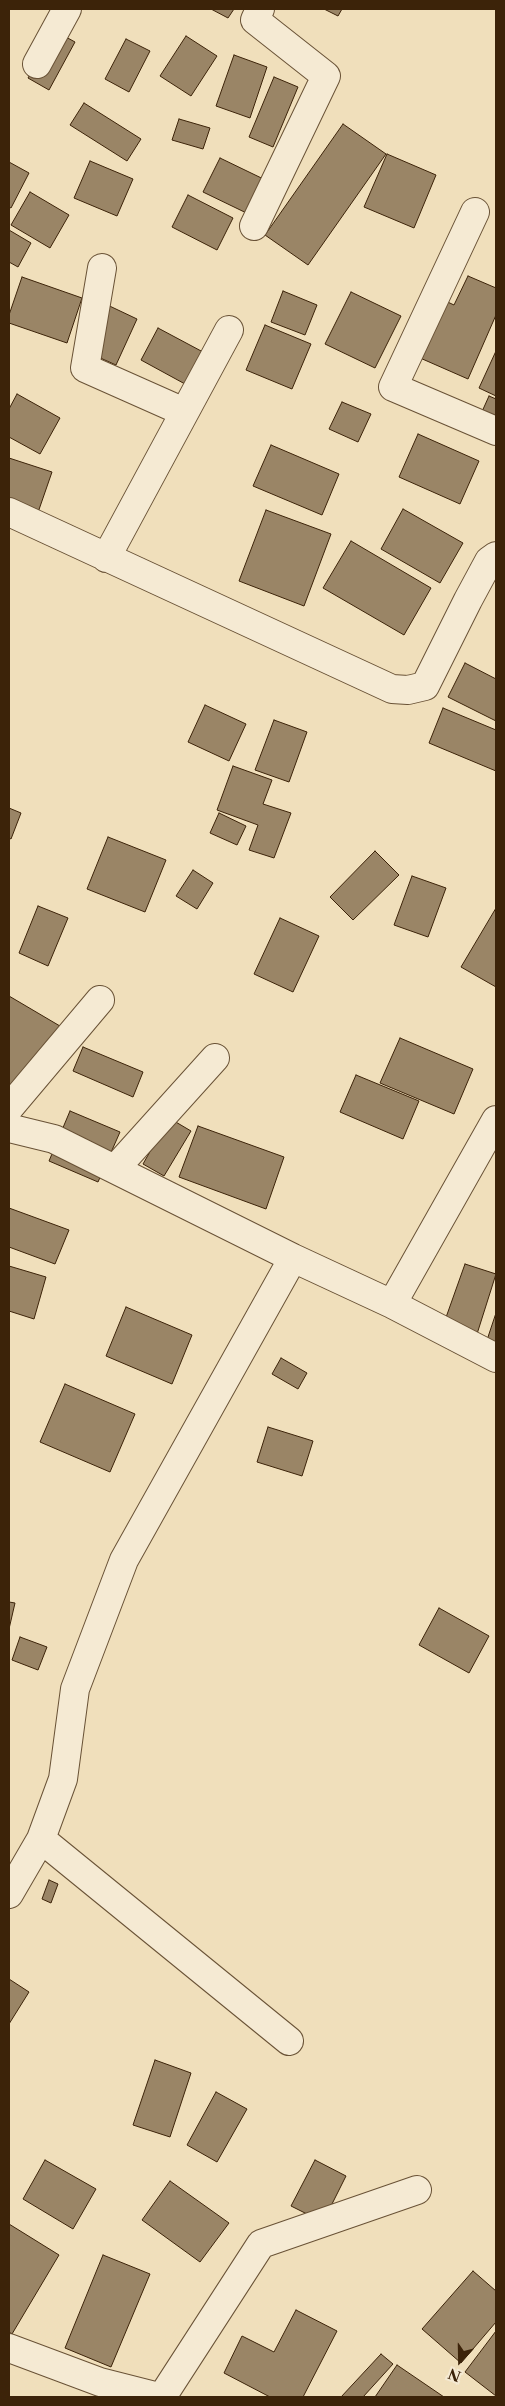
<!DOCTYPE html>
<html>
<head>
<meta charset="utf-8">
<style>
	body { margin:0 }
	#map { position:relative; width:505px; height:2406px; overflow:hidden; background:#f0dfbb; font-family:"Libre Caslon Text",serif }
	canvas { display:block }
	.frame { position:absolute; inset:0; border:10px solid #3c2309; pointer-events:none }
	.north { position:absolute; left:435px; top:2336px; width:50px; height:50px; -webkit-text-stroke:4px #f5ead3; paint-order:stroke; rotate:201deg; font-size:14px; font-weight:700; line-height:20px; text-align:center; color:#3c2309 }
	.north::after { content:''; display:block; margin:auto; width:18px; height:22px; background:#3c2309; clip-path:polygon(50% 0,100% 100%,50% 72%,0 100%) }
</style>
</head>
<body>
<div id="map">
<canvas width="505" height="2406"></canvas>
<div class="frame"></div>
<div class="north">N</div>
</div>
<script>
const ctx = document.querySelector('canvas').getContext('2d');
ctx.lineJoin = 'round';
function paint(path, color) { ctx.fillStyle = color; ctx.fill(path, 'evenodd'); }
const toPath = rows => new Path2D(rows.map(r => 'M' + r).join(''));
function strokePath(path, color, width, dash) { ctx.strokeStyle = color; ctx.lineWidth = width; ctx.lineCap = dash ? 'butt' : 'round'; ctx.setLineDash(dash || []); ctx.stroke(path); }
const building = toPath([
	[211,9,234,9,228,18,211,9],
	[324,9,342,9,338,16,324,9],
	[55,31,75,42,49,90,28,78,55,31],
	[186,36,217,56,191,96,160,76,186,36],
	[126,39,150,51,129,92,105,79,126,39],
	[234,55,267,67,250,118,216,106,234,55],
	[274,77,298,87,273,147,249,137,274,77],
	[84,103,141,139,127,161,70,125,84,103],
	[179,119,210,128,203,149,172,140,179,119],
	[343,124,386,154,308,265,265,235,343,124],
	[387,154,436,175,414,228,364,207,387,154],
	[220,158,280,187,263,221,203,192,220,158],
	[90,161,133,179,117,216,74,198,90,161],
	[9,162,29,173,11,208,9,207,9,162],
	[30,192,69,215,50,248,11,225,30,192],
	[188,195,233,218,217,250,172,227,188,195],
	[9,230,31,243,18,267,9,262,9,230],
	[468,276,496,288,496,315,468,379,411,354,437,297,454,305,468,276],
	[22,277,82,298,67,343,9,323,9,315,22,277],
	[283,291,317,305,305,335,271,322,283,291],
	[351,292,401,316,375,368,325,344,351,292],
	[99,301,137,319,116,365,78,348,99,301],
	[265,325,311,344,292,389,246,370,265,325],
	[158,328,203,352,185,384,141,360,158,328],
	[496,351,496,396,479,388,496,351],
	[17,394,60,418,40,454,9,437,9,409,17,394],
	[489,396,496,399,496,434,476,425,489,396],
	[342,402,371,414,358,442,329,429,342,402],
	[418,434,479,461,460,504,399,477,418,434],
	[271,445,339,474,322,515,253,486,271,445],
	[9,458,52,472,34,524,9,516,9,458],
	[403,509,463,543,440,583,381,549,403,509],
	[266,510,331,534,304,606,239,581,266,510],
	[351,541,431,588,404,635,323,588,351,541],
	[465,663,496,679,496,721,448,697,465,663],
	[205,705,246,724,229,761,188,742,205,705],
	[443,708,496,730,496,771,429,743,443,708],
	[274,720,307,732,289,782,255,770,274,720],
	[233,766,272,780,263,804,291,813,274,858,249,850,258,825,217,810,233,766],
	[9,808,21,813,11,839,9,838,9,808],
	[219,813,246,826,237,845,210,833,219,813],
	[108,837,166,860,145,912,87,889,108,837],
	[375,851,399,875,353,920,330,897,375,851],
	[193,870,213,883,197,909,176,896,193,870],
	[412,876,446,888,428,937,394,925,412,876],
	[38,906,68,918,48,966,19,953,38,906],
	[496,908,496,987,461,967,496,908],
	[280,918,319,936,293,992,254,974,280,918],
	[9,996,65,1029,9,1123,9,996],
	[400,1038,473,1069,454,1114,380,1083,400,1038],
	[83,1047,143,1072,133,1097,73,1071,83,1047],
	[356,1075,419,1101,403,1139,340,1112,356,1075],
	[70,1111,120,1132,98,1182,49,1161,70,1111],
	[169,1118,191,1131,164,1176,143,1164,169,1118],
	[198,1126,284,1157,266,1209,179,1177,198,1126],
	[9,1208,69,1230,55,1264,9,1247,9,1208],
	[465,1264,496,1274,477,1334,444,1323,465,1264],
	[9,1266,46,1277,34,1319,9,1311,9,1266],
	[126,1307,192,1335,172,1384,106,1356,126,1307],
	[496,1313,496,1357,483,1352,496,1313],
	[281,1358,307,1373,298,1389,272,1374,281,1358],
	[65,1384,135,1414,110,1472,40,1442,65,1384],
	[268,1427,313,1441,302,1476,257,1462,268,1427],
	[9,1602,15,1603,9,1629,9,1602],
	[439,1608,489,1636,469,1673,419,1645,439,1608],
	[20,1637,47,1647,38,1670,12,1660,20,1637],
	[49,1880,58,1884,51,1903,42,1899,49,1880],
	[9,1979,29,1992,9,2024,9,1979],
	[155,2060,191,2073,170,2137,133,2125,155,2060],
	[216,2092,247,2109,217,2162,187,2145,216,2092],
	[45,2160,96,2189,73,2229,23,2199,45,2160],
	[315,2160,346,2176,323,2222,291,2206,315,2160],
	[170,2181,229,2223,200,2262,142,2220,170,2181],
	[9,2224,59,2255,12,2334,9,2332,9,2224],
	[103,2255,150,2274,111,2367,65,2348,103,2255],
	[473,2271,496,2291,496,2322,461,2363,422,2329,473,2271],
	[296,2310,337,2331,303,2397,270,2397,224,2373,242,2336,274,2352,296,2310],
	[496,2331,496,2396,465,2372,496,2331],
	[381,2354,393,2364,363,2397,341,2397,381,2354],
	[397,2365,444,2397,375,2397,397,2365]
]);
paint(building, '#9a8566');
strokePath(building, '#3c2309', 1);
const minor = toPath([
	[37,64,67,9],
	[475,212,393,387,496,431],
	[254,226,326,76,255,20,260,9],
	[102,268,85,368,184,412],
	[9,512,392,689,408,690,425,686,468,600,489,561,496,556],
	[106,558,229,330],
	[9,1108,100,1000],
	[9,1128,54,1139,293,1258,392,1304,496,1120],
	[115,1169,215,1058],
	[392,1304,496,1358],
	[41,1839,289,2041],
	[9,1894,41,1839,63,1779,75,1689,124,1560,293,1258],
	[9,2348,100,2382,159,2397],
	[162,2397,261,2244,417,2190]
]);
strokePath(minor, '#695236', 30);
strokePath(minor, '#f5ead3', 28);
</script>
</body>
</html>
